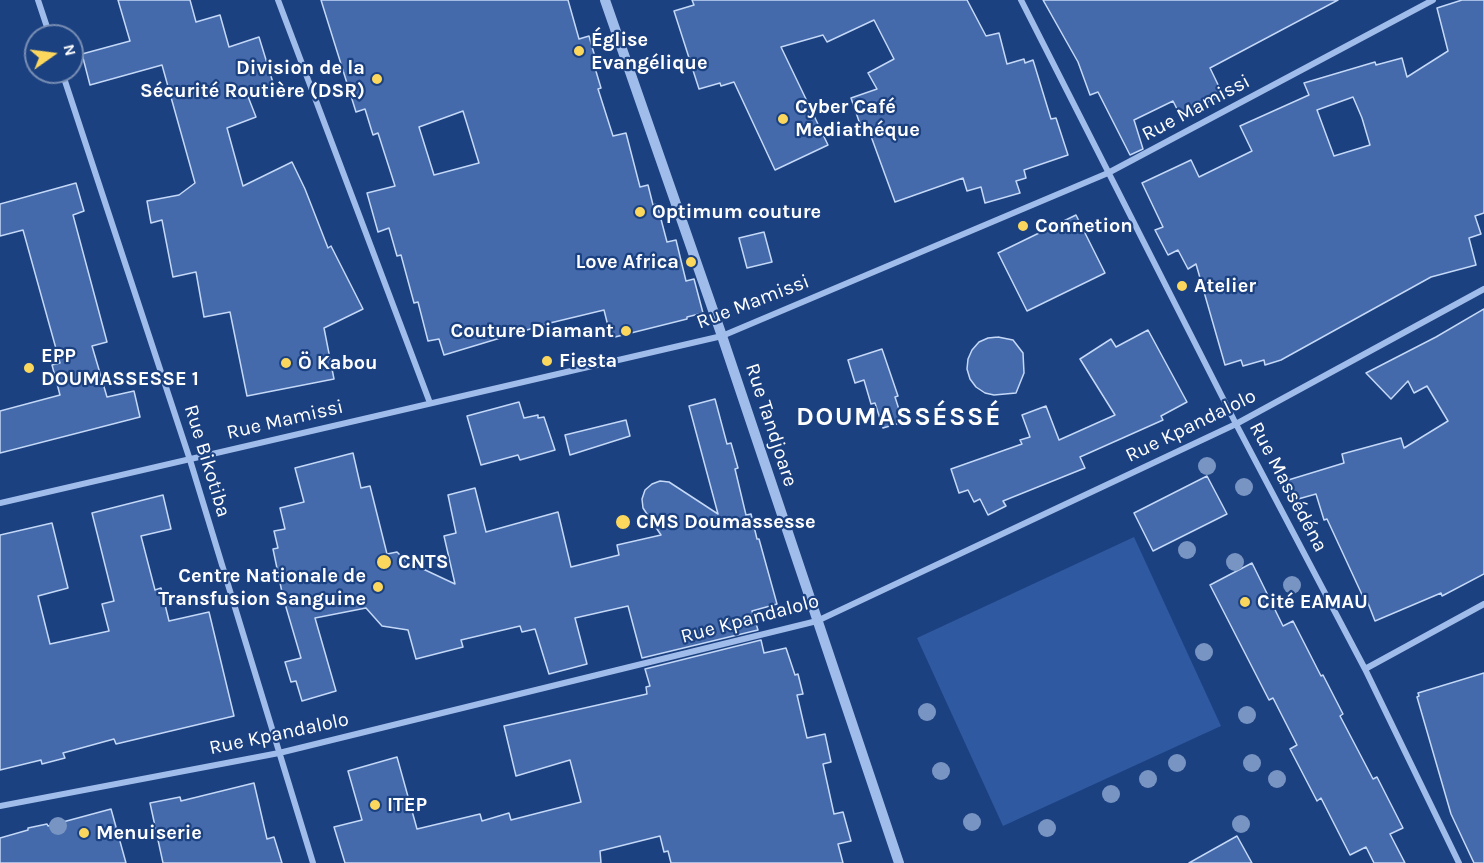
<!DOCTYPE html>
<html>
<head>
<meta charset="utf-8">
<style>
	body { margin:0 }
	#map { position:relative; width:1484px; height:863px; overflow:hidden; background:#1c4181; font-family:Karla,sans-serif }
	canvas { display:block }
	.north { position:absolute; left:24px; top:24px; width:60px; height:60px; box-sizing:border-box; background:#1c4181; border:2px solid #778db3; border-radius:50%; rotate:76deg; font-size:16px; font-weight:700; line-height:24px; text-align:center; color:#fff }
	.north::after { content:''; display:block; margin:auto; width:21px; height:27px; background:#fbd85d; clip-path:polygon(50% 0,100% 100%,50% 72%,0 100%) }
</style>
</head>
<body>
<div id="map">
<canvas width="1484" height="863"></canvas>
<div class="north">N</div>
</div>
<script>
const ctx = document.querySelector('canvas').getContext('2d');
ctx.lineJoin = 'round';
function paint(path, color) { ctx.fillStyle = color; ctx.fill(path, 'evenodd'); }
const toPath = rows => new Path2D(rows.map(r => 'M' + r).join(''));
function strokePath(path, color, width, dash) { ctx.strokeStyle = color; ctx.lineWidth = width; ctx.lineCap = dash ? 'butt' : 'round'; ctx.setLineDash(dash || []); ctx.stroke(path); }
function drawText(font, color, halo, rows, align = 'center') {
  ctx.font = font + ' Karla,sans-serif'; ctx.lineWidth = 4.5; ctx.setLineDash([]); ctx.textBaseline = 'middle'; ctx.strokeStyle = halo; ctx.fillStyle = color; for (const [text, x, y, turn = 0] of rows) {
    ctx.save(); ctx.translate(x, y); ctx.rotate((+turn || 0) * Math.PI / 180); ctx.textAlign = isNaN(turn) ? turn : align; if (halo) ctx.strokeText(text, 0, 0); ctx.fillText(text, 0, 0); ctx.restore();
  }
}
paint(toPath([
	[1134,537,1221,726,1003,826,917,638]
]), '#2f59a0');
const building = toPath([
	[118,0,190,0,196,22,220,15,229,47,259,37,274,86,247,94,256,117,227,128,243,186,292,162,305,189,328,248,331,246,363,309,324,328,334,379,247,396,230,312,204,317,196,272,173,277,162,220,151,223,147,201,179,195,195,183,162,65,90,85,82,54,130,41,118,0],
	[321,0,568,0,579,39,589,36,595,57,592,58,601,88,598,89,613,136,626,133,640,187,648,185,653,205,657,204,667,242,676,240,686,281,694,279,703,313,687,317,687,319,611,338,604,310,550,323,444,355,439,339,428,341,418,302,414,303,401,255,397,256,389,228,378,232,367,193,395,186,378,133,373,135,365,109,356,112,321,0],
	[463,111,479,163,434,175,419,127,463,111],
	[692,0,967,0,986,36,999,33,1007,64,1024,59,1025,63,1033,60,1051,119,1056,118,1068,155,1024,170,1026,178,1016,181,1020,193,985,203,981,187,967,191,963,178,895,202,868,128,862,130,851,98,877,89,868,73,894,59,874,20,827,42,823,35,781,47,828,145,775,170,734,82,721,86,720,83,699,89,674,11,694,5,692,0],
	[1043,0,1338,0,1210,68,1223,95,1180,115,1173,101,1134,120,1143,149,1130,155,1098,92,1090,95,1078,62,1043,0],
	[1462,0,1484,0,1484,213,1475,216,1481,234,1469,238,1476,265,1431,277,1281,360,1265,365,1264,360,1243,366,1241,360,1225,365,1196,264,1188,269,1178,250,1168,255,1155,230,1163,227,1142,183,1191,160,1199,177,1252,151,1240,126,1309,95,1304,83,1375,62,1376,65,1402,58,1407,77,1448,51,1437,8,1462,0],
	[1353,97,1362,118,1370,145,1334,156,1317,110,1353,97],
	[76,183,84,211,73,215,107,342,92,346,107,397,134,391,140,417,0,453,0,411,60,395,52,365,60,363,23,230,0,236,0,204,76,183],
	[1076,215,1105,273,1027,311,998,253,1076,215],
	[764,232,772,262,747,268,739,238,764,232],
	[1484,309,1484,574,1442,596,1441,593,1375,621,1366,598,1364,599,1327,519,1324,520,1316,494,1291,501,1285,481,1344,463,1342,454,1401,438,1404,448,1448,421,1427,386,1414,393,1408,381,1391,399,1366,373,1436,337,1484,309],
	[1148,330,1187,402,1161,416,1163,420,1080,457,1085,468,1003,501,1006,506,988,515,980,499,974,502,968,490,959,493,951,469,1022,444,1020,440,1030,437,1022,415,1046,406,1059,440,1115,415,1080,359,1111,339,1116,347,1148,330],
	[998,337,1013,340,1023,353,1024,373,1016,393,994,395,985,393,976,387,970,379,967,369,968,359,972,350,979,342,988,338,998,337],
	[882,349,898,396,895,397,903,422,883,428,875,403,871,404,864,380,855,383,848,360,882,349],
	[715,399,727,444,731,443,738,468,735,469,746,515,751,514,757,539,759,539,777,604,752,611,758,630,642,658,628,606,575,618,587,664,549,674,535,629,522,632,520,626,461,640,463,647,416,659,408,630,382,626,366,608,315,618,336,691,302,701,296,681,291,682,285,662,301,658,283,597,273,549,278,548,274,531,285,529,280,508,304,502,295,468,353,453,361,488,370,486,387,554,397,552,406,561,455,584,444,536,456,533,448,495,475,488,486,532,558,512,571,567,619,555,617,545,661,535,643,508,642,499,645,490,652,484,660,481,669,482,718,514,689,406,715,399],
	[519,402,524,418,538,415,538,418,544,417,555,450,520,460,518,455,481,465,467,416,519,402],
	[626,420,630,436,570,455,565,435,626,420],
	[1207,476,1227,514,1153,551,1134,513,1207,476],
	[163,495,171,529,141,536,155,590,161,588,169,621,209,612,234,716,116,744,114,739,63,753,65,758,42,764,41,760,0,770,0,535,52,523,68,588,38,596,50,644,109,631,102,604,114,601,92,513,163,495],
	[1252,563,1283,626,1293,621,1321,676,1323,675,1343,714,1340,716,1373,779,1377,777,1403,828,1390,834,1405,863,1374,863,1366,847,1350,855,1321,798,1317,801,1290,749,1297,745,1273,698,1269,700,1210,585,1252,563],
	[761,640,764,653,786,648,795,675,798,674,803,694,797,695,807,738,825,734,831,762,823,764,834,814,843,812,851,841,838,844,843,863,671,863,668,851,664,852,660,836,600,851,601,863,345,863,334,827,362,820,348,771,397,757,417,829,480,814,482,821,509,813,511,820,581,802,570,760,516,776,504,726,647,694,646,687,650,686,645,669,761,640],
	[1484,673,1484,863,1474,863,1451,814,1417,697,1419,696,1418,693,1484,673],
	[254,783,267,839,274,837,282,863,163,863,150,803,180,797,181,801,254,783],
	[111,809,126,863,0,863,0,838,28,830,28,828,47,824,48,826,111,809],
	[1237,836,1252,863,1189,863,1237,836]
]);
paint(building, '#446aab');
strokePath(building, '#c4d8f7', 1.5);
strokePath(toPath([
	[38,0,50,36],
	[278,0,430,403],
	[1021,0,1236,424,1365,669,1459,863],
	[62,72,190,460,313,863],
	[0,503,722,336,1108,173,1433,0],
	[1365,669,1484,604],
	[0,806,279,753,817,621,1236,424,1484,289]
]), '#a0bcea', 6);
strokePath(toPath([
	[605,0,722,336,899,863]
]), '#a0bcea', 10);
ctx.fillStyle = '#7894c2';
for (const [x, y] of [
	[1207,466],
	[1244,487],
	[1187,550],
	[1235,562],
	[1292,585],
	[1204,652],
	[927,712],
	[1247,715],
	[1177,763],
	[1252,763],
	[941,771],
	[1148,779],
	[1277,779],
	[1111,794],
	[972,822],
	[1241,824],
	[58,826],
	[1047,828]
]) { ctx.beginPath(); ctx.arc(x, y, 9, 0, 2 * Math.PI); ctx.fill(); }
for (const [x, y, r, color] of [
	[579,51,6,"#fbd85d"],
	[377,79,6,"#fbd85d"],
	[783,119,6,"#fbd85d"],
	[640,212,6,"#fbd85d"],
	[1023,226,6,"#fbd85d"],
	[691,262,6,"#fbd85d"],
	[1182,286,6,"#fbd85d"],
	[626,331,6,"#fbd85d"],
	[547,361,6,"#fbd85d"],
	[286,363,6,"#fbd85d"],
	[29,368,6,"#fbd85d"],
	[623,522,8,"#fbd85d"],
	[384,562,8,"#fbd85d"],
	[378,587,6,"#fbd85d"],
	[1245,602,6,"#fbd85d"],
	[375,805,6,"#fbd85d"],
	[84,833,6,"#fbd85d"]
]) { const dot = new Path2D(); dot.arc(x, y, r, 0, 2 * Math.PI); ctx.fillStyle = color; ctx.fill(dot); strokePath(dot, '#1c4181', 2); }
drawText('bold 20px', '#fff', '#1c4181', [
	["Église",591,40],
	["Evangélique",591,63],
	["Division de la",365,68,"right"],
	["Sécurité Routière (DSR)",365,91,"right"],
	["Cyber Café",795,107],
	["Mediathéque",795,130],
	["Optimum couture",652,212],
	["Connetion",1035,226],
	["Love Africa",679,262,"right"],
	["Atelier",1194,286],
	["Couture Diamant",614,331,"right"],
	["EPP",41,356],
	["DOUMASSESSE 1",41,379],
	["Fiesta",559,361],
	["Ö Kabou",298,363],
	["CMS Doumassesse",636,522],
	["CNTS",398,562],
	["Centre Nationale de",366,576,"right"],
	["Transfusion Sanguine",366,599,"right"],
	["Cité EAMAU",1257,602],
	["ITEP",387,805],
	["Menuiserie",96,833]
], 'left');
drawText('20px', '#fff', '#1c4181', [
	["Rue Mamissi",1196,108,-28],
	["Rue Mamissi",753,302,-21],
	["Rue Mamissi",285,420,-13],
	["Rue Tandjoare",771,425,72],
	["Rue Kpandalolo",1191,426,-26],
	["Rue Bikotiba",207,461,73],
	["Rue Massédéna",1288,487,62],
	["Rue Kpandalolo",750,619,-15],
	["Rue Kpandalolo",279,734,-12]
]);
ctx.letterSpacing = '1.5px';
drawText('bold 26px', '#fff', '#1c4181', [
	["DOUMASSÉSSÉ",899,418]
]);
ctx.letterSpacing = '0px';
</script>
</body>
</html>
